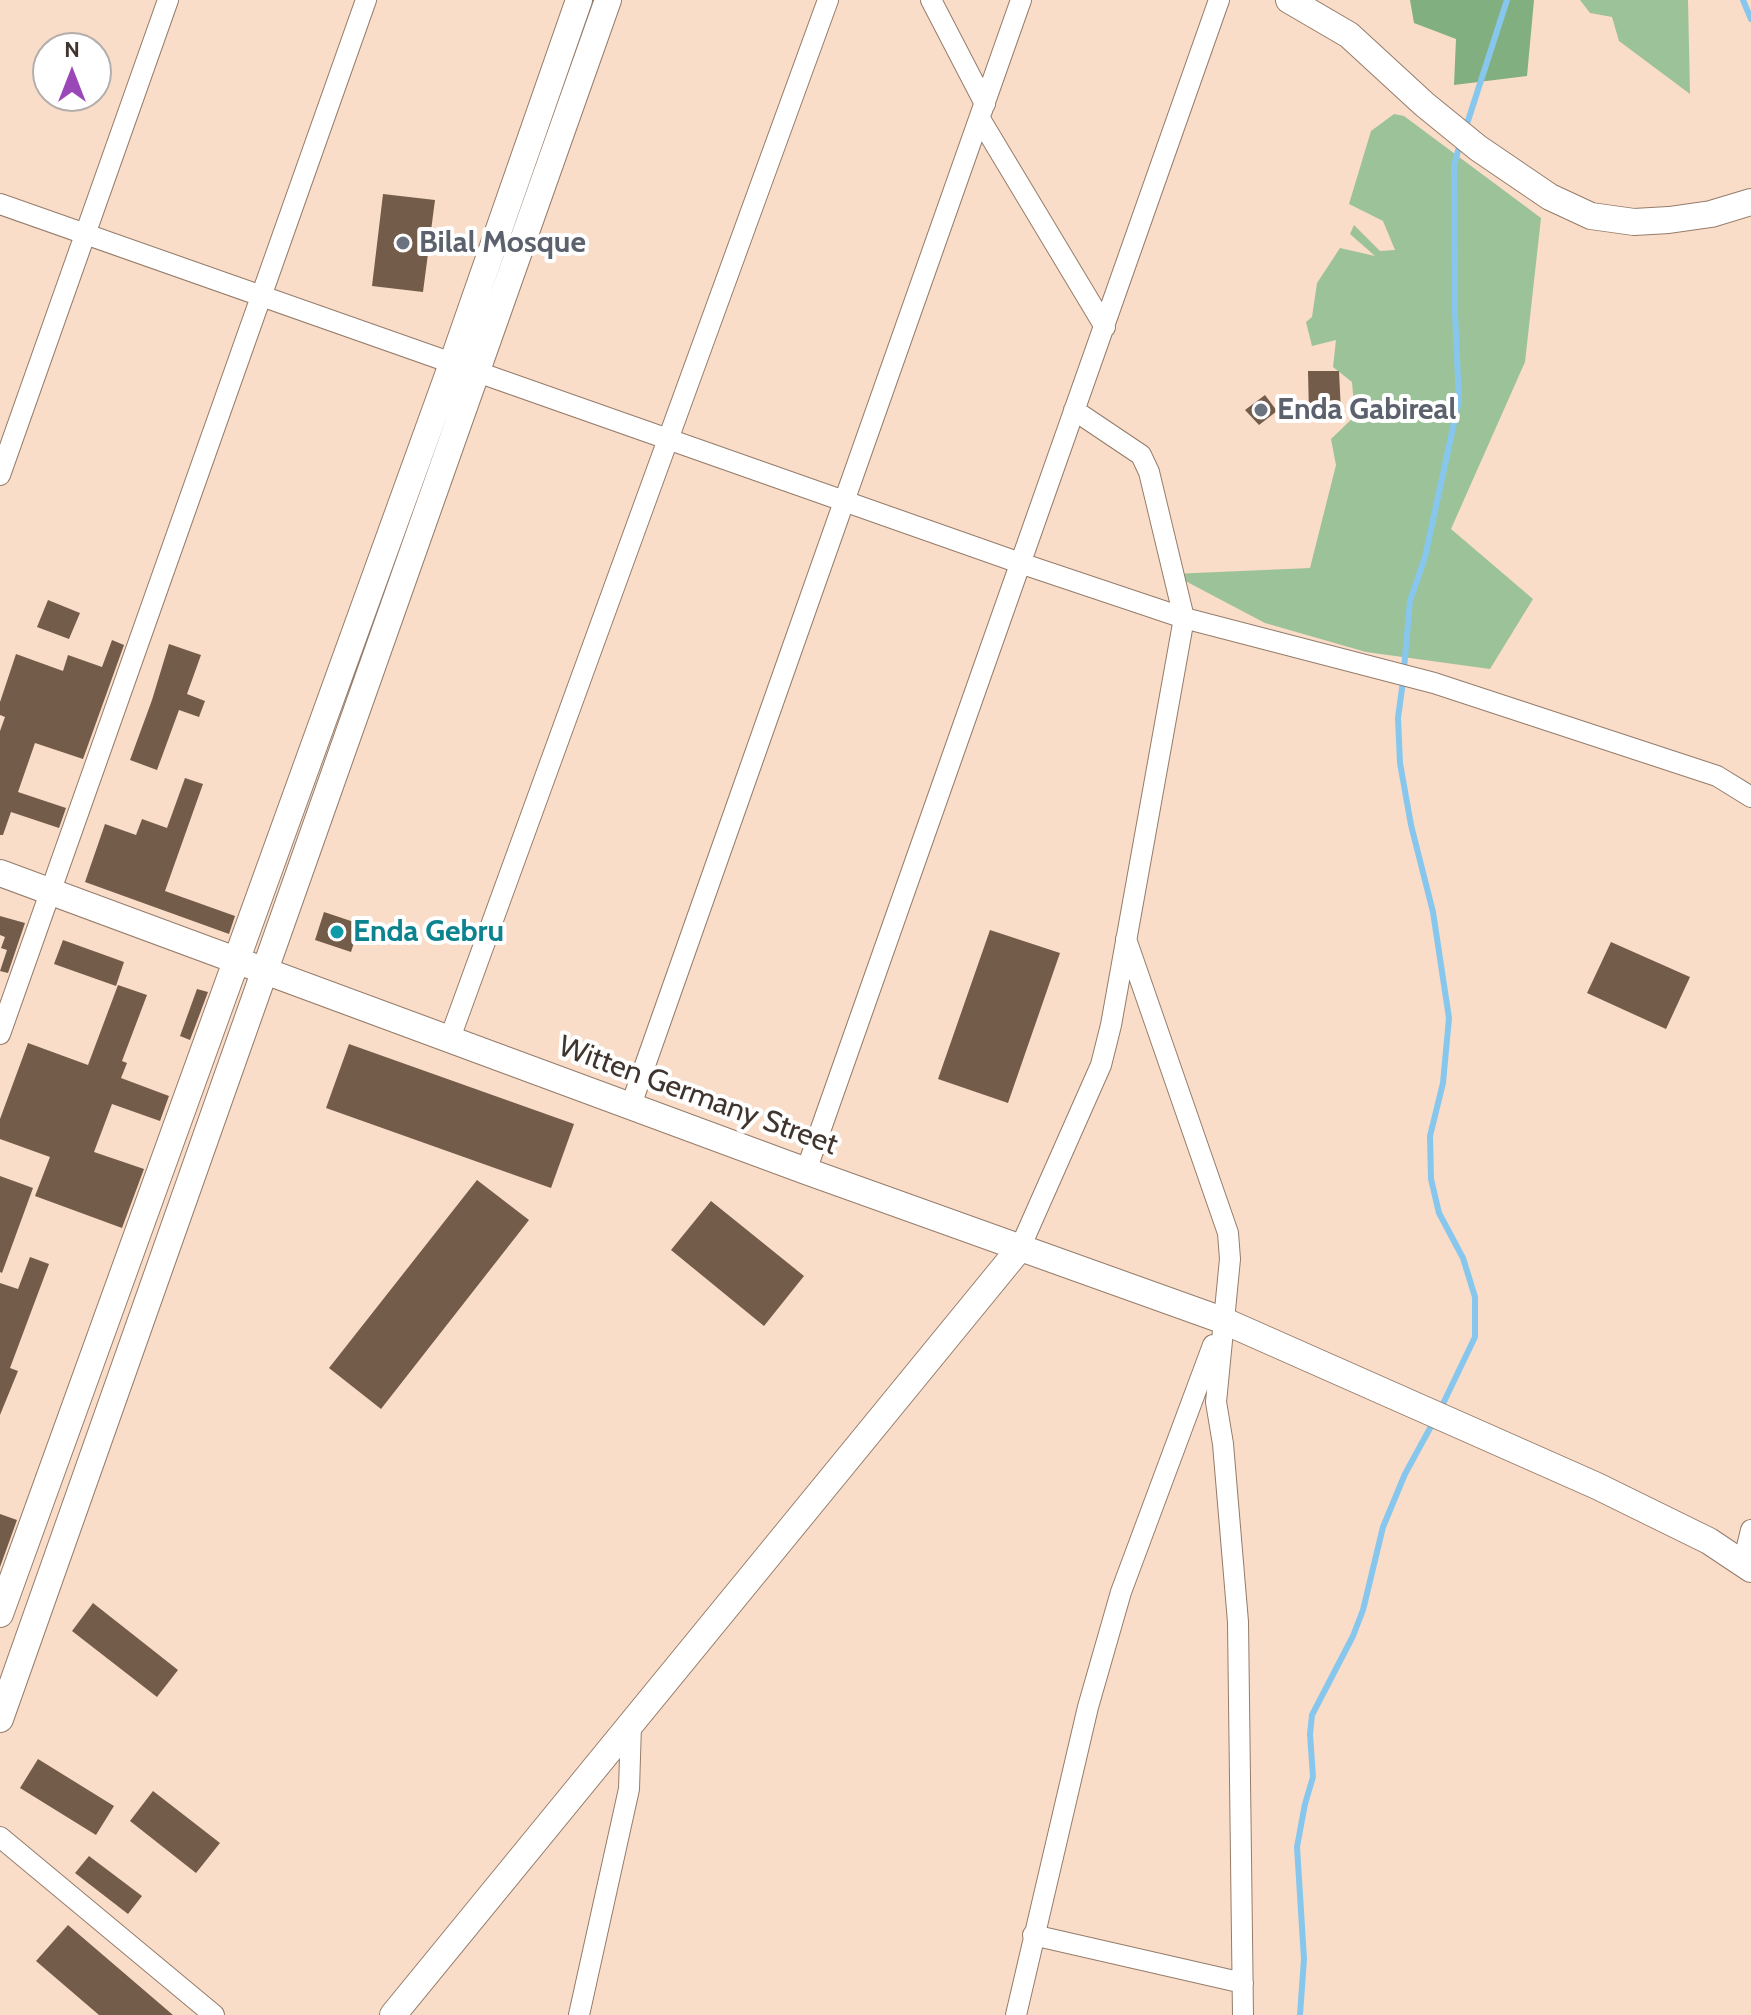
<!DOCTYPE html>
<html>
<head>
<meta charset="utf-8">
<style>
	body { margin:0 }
	#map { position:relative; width:1751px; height:2015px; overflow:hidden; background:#f9ddc9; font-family:Cabin,sans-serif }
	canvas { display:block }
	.north { position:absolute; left:32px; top:32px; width:80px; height:80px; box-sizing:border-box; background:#fff; border:2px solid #b3aeab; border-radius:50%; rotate:0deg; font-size:22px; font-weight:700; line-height:32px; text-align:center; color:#40352e }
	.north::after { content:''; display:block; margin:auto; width:28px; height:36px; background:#9a48b8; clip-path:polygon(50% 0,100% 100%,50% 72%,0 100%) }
</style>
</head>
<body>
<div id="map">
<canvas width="1751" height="2015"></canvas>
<div class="north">N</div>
</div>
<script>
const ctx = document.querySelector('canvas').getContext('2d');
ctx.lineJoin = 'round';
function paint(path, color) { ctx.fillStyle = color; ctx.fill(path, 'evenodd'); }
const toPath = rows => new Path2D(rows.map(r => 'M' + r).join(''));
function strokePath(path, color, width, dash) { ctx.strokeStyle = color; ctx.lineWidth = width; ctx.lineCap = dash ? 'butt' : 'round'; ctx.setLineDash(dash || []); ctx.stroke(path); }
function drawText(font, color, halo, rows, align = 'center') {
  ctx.font = font + ' Cabin,sans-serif'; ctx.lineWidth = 8; ctx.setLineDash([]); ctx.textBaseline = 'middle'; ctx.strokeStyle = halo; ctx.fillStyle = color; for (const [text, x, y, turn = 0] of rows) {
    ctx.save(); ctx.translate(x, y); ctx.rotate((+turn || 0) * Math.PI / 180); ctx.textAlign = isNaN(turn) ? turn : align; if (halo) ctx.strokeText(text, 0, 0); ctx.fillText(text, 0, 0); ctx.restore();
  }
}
paint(toPath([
	[1580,0,1688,0,1690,94,1619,41,1612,17,1590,13],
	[1394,114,1404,116,1541,218,1525,362,1451,529,1533,599,1490,669,1366,652,1265,623,1172,574,1310,568,1336,465,1331,439,1355,416,1352,382,1333,367,1336,340,1312,346,1306,322,1312,317,1317,283,1340,248,1375,256,1350,234,1354,225,1380,251,1395,250,1383,221,1349,204,1371,131]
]), '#9cc299');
paint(toPath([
	[1410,0,1534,0,1527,76,1454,85,1456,39,1414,23]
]), '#81af7f');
strokePath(toPath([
	[1743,0,1751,19],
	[1465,130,1507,0],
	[1404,669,1410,601,1425,557,1459,400,1455,314,1454,165,1460,144],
	[1403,681,1398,718,1400,763,1411,825,1433,912,1449,1018,1443,1083,1430,1136,1431,1179,1439,1213,1463,1258,1475,1297,1475,1337,1440,1410],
	[1300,2015,1304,1959,1297,1847,1305,1804,1313,1777,1310,1734,1312,1715,1353,1636,1363,1610,1383,1527,1405,1474,1435,1419]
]), '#88c7ed', 6);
paint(toPath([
	[383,194,435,200,423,292,372,286],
	[1308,371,1339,371,1341,412,1309,415],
	[1265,395,1277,411,1259,425,1245,410],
	[48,600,80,613,69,639,37,627],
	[112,640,124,645,83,759,35,743,18,792,66,808,59,828,11,812,3,835,0,835,0,731,5,717,0,715,0,702,16,654,63,671,68,655,102,667],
	[169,644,201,655,187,694,205,701,199,717,179,710,157,770,130,760,152,700],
	[185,778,203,784,165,891,235,916,229,934,85,882,105,824,136,835,142,819,167,828],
	[324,912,360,924,351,952,315,940],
	[0,916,25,923,8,973,0,971,7,950,1,948,5,937,0,935],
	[990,930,1060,953,1008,1103,938,1079],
	[63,940,124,962,116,986,54,964],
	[1611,942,1690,977,1666,1029,1587,993],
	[118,985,147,995,122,1061,127,1063,121,1078,169,1096,160,1121,112,1104,94,1152,144,1169,122,1228,35,1196,50,1157,0,1139,0,1119,28,1043,88,1065],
	[197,989,208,992,190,1040,180,1036],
	[349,1044,574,1124,551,1188,326,1108],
	[0,1176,33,1188,2,1273,0,1272],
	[477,1180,529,1220,381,1409,329,1368],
	[711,1201,804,1276,764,1326,671,1250],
	[30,1257,49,1264,10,1368,18,1371,0,1415,0,1283,18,1289],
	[0,1514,17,1520,0,1567],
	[93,1603,178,1670,157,1697,72,1631],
	[38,1759,114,1806,96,1835,20,1788],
	[153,1791,220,1843,196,1873,130,1821],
	[89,1856,142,1896,128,1914,75,1873],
	[68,1925,173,2015,99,2015,36,1961]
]), '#745c4a');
const minor = toPath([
	[931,0,985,104],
	[980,119,1105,327],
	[0,204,1020,563,1184,618,1434,683,1717,776,1751,797],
	[0,475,168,0],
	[1126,939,1228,1233,1230,1259,1216,1402,1223,1444,1238,1622,1243,2015],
	[0,1034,366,0],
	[450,1038,828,0],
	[631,1105,1021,0],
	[806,1171,1219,0],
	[1020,1248,1101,1065,1111,1025,1184,618,1149,472,1141,455,1074,410],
	[1743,1563,1751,1530],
	[0,1837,214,2015],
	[1033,1935,1243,1983],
	[579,2015,629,1789,631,1725],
	[1016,2015,1088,1707,1121,1592,1213,1345]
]);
const tertiary = toPath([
	[1289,0,1349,35,1424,104,1478,148,1550,197,1591,216,1634,222,1669,220,1711,214,1751,202],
	[0,873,806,1171,1222,1320,1597,1486,1709,1541,1751,1569],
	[0,1614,452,364,579,0],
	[0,1719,608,0],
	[393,2015,1020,1248]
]);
strokePath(minor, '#957c6a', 22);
strokePath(tertiary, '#957c6a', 28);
strokePath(minor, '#fff', 20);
strokePath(tertiary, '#fff', 26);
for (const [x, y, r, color] of [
	[403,243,8,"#6b7280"],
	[1261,410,8,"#6b7280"],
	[337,932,8,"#0f9aa8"]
]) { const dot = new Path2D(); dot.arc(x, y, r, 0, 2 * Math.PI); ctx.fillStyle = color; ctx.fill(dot); strokePath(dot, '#fff', 3); }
drawText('bold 30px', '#5b616d', '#fff', [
	["Bilal Mosque",419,243],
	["Enda Gabireal",1277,410]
], 'left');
drawText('bold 30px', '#0d838f', '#fff', [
	["Enda Gebru",353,932]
], 'left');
drawText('30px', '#40352e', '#fff', [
	["Witten Germany Street",698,1096,20]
]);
</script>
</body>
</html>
